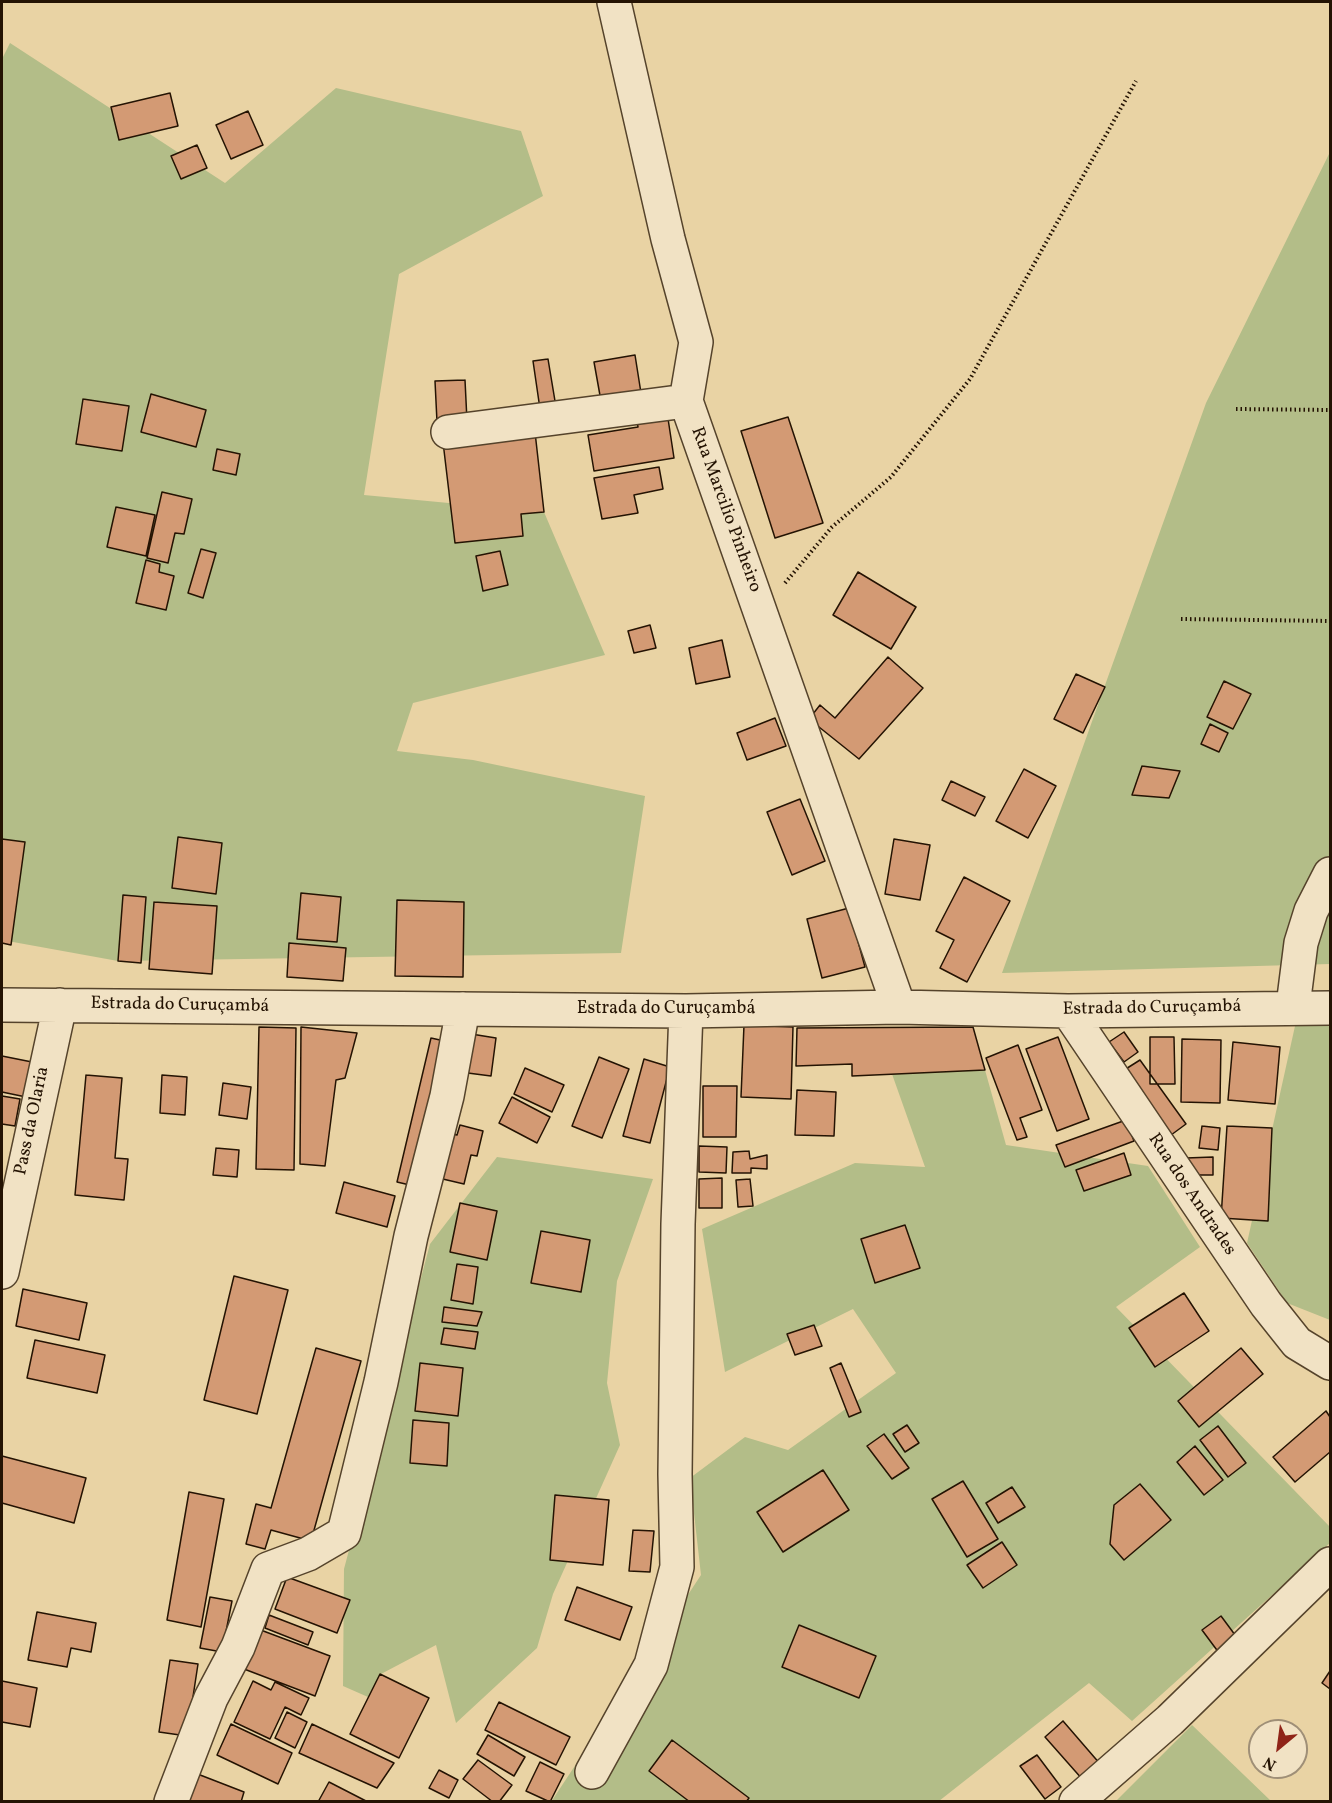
<!DOCTYPE html>
<html>
<head>
<meta charset="utf-8">
<style>
	body { margin:0 }
	#map { position:relative; width:1332px; height:1803px; overflow:hidden; background:#e9d3a4; font-family:Vollkorn,serif }
	canvas { display:block }
	.frame { position:absolute; inset:0; border:3px solid #241303; pointer-events:none }
	.north { position:absolute; left:1248px; top:1719px; width:60px; height:60px; box-sizing:border-box; background:#f1e2c4; border:2px solid #9f8f77; border-radius:50%; rotate:209deg; font-size:16px; font-weight:700; line-height:24px; text-align:center; color:#241303 }
	.north::after { content:''; display:block; margin:auto; width:21px; height:27px; background:#8f2418; clip-path:polygon(50% 0,100% 100%,50% 72%,0 100%) }
</style>
</head>
<body>
<div id="map">
<canvas width="1332" height="1803"></canvas>
<div class="frame"></div>
<div class="north">N</div>
</div>
<script>
const ctx = document.querySelector('canvas').getContext('2d');
ctx.lineJoin = 'round';
function paint(path, color) { ctx.fillStyle = color; ctx.fill(path, 'evenodd'); }
const toPath = rows => new Path2D(rows.map(r => 'M' + r).join(''));
function strokePath(path, color, width, dash) { ctx.strokeStyle = color; ctx.lineWidth = width; ctx.lineCap = dash ? 'butt' : 'round'; ctx.setLineDash(dash || []); ctx.stroke(path); }
function drawText(font, color, halo, rows, align = 'center') {
  ctx.font = font + ' Vollkorn,serif'; ctx.lineWidth = 4.5; ctx.setLineDash([]); ctx.textBaseline = 'middle'; ctx.strokeStyle = halo; ctx.fillStyle = color; for (const [text, x, y, turn = 0] of rows) {
    ctx.save(); ctx.translate(x, y); ctx.rotate((+turn || 0) * Math.PI / 180); ctx.textAlign = isNaN(turn) ? turn : align; if (halo) ctx.strokeText(text, 0, 0); ctx.fillText(text, 0, 0); ctx.restore();
  }
}
paint(toPath([
	[10,43,225,183,336,88,521,131,543,196,399,274,364,495,544,512,605,655,413,703,397,751,473,760,645,796,621,953,118,961,2,940,2,59],
	[1330,152,1330,964,1002,973,1206,403],
	[1297,1017,1330,1018,1330,1320,1287,1303,1247,1243],
	[985,1070,1006,1145,1148,1166,1200,1247,1116,1307,1330,1527,1330,1543,1132,1721,1089,1683,939,1801,551,1802,701,1575,690,1478,745,1437,788,1450,896,1373,853,1309,725,1372,702,1229,855,1163,925,1167,892,1074],
	[497,1157,653,1179,617,1281,607,1383,620,1445,553,1594,537,1648,456,1723,436,1645,381,1674,368,1697,343,1686,344,1569,430,1244],
	[1192,1725,1271,1801,1116,1801]
]), '#b3bd88');
const building = toPath([
	[170,93,178,126,119,140,111,107,170,93],
	[248,111,263,145,231,159,216,125,248,111],
	[197,145,207,168,181,179,171,156,197,145],
	[635,355,641,393,601,401,594,362,635,355],
	[548,359,556,407,540,409,533,361,548,359],
	[465,380,467,421,437,422,435,381,465,380],
	[151,394,206,410,196,447,141,432,151,394],
	[83,399,129,406,122,451,76,444,83,399],
	[667,412,674,458,594,471,588,435,638,427,636,417,667,412],
	[788,417,823,523,775,538,741,431,788,417],
	[535,432,544,512,521,514,523,536,455,543,443,442,535,432],
	[217,449,240,454,236,475,213,470,217,449],
	[659,467,663,489,634,495,638,513,602,519,594,478,659,467],
	[162,492,192,499,184,534,175,533,168,563,147,558,162,492],
	[116,507,155,515,146,556,107,547,116,507],
	[201,549,216,553,203,598,188,593,201,549],
	[500,551,508,585,483,591,476,556,500,551],
	[146,560,160,564,159,572,174,576,166,610,136,603,146,560],
	[858,572,916,607,891,649,833,615,858,572],
	[650,625,656,648,634,653,628,631,650,625],
	[722,640,730,677,696,684,689,648,722,640],
	[888,657,923,688,859,759,809,719,820,705,835,718,888,657],
	[1076,674,1105,687,1083,733,1054,719,1076,674],
	[1224,681,1251,694,1233,729,1207,717,1224,681],
	[775,718,786,746,747,760,737,733,775,718],
	[1210,724,1228,733,1219,752,1201,744,1210,724],
	[1142,766,1180,771,1169,798,1132,795,1142,766],
	[1024,769,1056,786,1028,838,996,821,1024,769],
	[951,781,985,797,975,816,942,800,951,781],
	[800,799,825,861,792,875,767,812,800,799],
	[178,837,222,843,216,894,172,888,178,837],
	[2,839,25,842,11,945,2,943,2,839],
	[894,839,930,845,920,900,885,894,894,839],
	[964,877,1010,901,967,982,940,968,954,940,936,931,964,877],
	[301,893,341,897,337,942,297,939,301,893],
	[123,895,146,897,141,963,118,961,123,895],
	[397,900,464,902,463,977,395,976,397,900],
	[154,902,217,906,212,974,149,969,154,902],
	[849,908,865,967,822,978,807,919,849,908],
	[289,943,346,948,343,981,287,977,289,943],
	[744,1025,793,1027,791,1099,741,1097,744,1025],
	[259,1027,296,1028,294,1170,256,1169,259,1027],
	[301,1027,357,1033,345,1078,336,1080,325,1166,300,1164,301,1027],
	[973,1027,985,1070,852,1076,852,1064,796,1066,797,1028,973,1027],
	[1124,1032,1138,1052,1124,1062,1109,1042,1124,1032],
	[465,1033,496,1038,491,1076,460,1072,465,1033],
	[1058,1037,1089,1119,1057,1131,1026,1049,1058,1037],
	[1150,1037,1174,1037,1175,1084,1150,1084,1150,1037],
	[431,1038,449,1042,414,1186,397,1182,431,1038],
	[1182,1039,1221,1040,1220,1103,1181,1102,1182,1039],
	[1233,1042,1280,1047,1275,1104,1228,1100,1233,1042],
	[1018,1045,1042,1110,1020,1118,1027,1137,1017,1140,986,1058,1018,1045],
	[2,1056,32,1062,26,1097,2,1092,2,1056],
	[599,1057,629,1069,602,1138,572,1126,599,1057],
	[644,1059,670,1067,650,1143,623,1136,644,1059],
	[1140,1060,1186,1124,1167,1138,1121,1072,1140,1060],
	[525,1068,564,1085,552,1112,514,1094,525,1068],
	[86,1075,122,1078,115,1158,128,1159,124,1200,75,1195,86,1075],
	[162,1075,187,1077,185,1115,160,1113,162,1075],
	[223,1083,251,1087,247,1119,219,1115,223,1083],
	[703,1086,737,1086,736,1137,703,1137,703,1086],
	[797,1090,836,1092,834,1136,795,1135,797,1090],
	[2,1096,20,1099,15,1126,2,1124,2,1096],
	[512,1097,550,1117,537,1143,499,1123,512,1097],
	[1126,1120,1134,1141,1065,1167,1056,1145,1126,1120],
	[460,1125,483,1131,477,1156,471,1155,464,1184,430,1176,442,1132,457,1135,460,1125],
	[1202,1126,1220,1128,1218,1150,1199,1148,1202,1126],
	[1227,1126,1272,1128,1268,1221,1221,1218,1227,1126],
	[699,1146,727,1147,726,1173,699,1172,699,1146],
	[216,1148,239,1150,237,1177,213,1175,216,1148],
	[749,1151,750,1159,767,1155,767,1169,751,1168,751,1173,732,1173,733,1152,749,1151],
	[1124,1153,1131,1175,1084,1191,1076,1170,1124,1153],
	[1213,1157,1213,1175,1194,1175,1186,1158,1213,1157],
	[722,1178,722,1208,699,1208,699,1179,722,1178],
	[750,1179,753,1206,738,1207,736,1180,750,1179],
	[344,1182,395,1196,387,1227,336,1213,344,1182],
	[460,1203,497,1211,487,1260,450,1252,460,1203],
	[905,1225,920,1268,875,1283,861,1239,905,1225],
	[541,1231,590,1240,581,1292,531,1283,541,1231],
	[457,1264,478,1267,473,1304,451,1300,457,1264],
	[234,1276,288,1290,257,1414,204,1400,234,1276],
	[23,1289,87,1303,79,1340,16,1326,23,1289],
	[1184,1293,1209,1331,1155,1367,1129,1328,1184,1293],
	[444,1307,482,1312,477,1326,442,1322,444,1307],
	[814,1325,822,1346,795,1355,787,1334,814,1325],
	[444,1328,478,1332,475,1349,441,1344,444,1328],
	[35,1340,105,1355,97,1393,27,1378,35,1340],
	[316,1348,361,1361,311,1541,271,1530,265,1549,246,1544,256,1504,271,1508,316,1348],
	[1241,1348,1263,1374,1199,1427,1178,1401,1241,1348],
	[420,1363,463,1368,458,1416,415,1411,420,1363],
	[841,1363,861,1412,849,1417,830,1368,841,1363],
	[1326,1411,1330,1417,1330,1452,1295,1482,1273,1457,1326,1411],
	[413,1420,449,1423,447,1466,410,1463,413,1420],
	[907,1425,919,1443,905,1452,893,1434,907,1425],
	[1218,1426,1246,1463,1228,1477,1200,1440,1218,1426],
	[884,1434,909,1468,892,1479,867,1446,884,1434],
	[1195,1446,1223,1480,1204,1495,1177,1462,1195,1446],
	[2,1456,86,1478,74,1523,2,1503,2,1456],
	[823,1470,849,1510,783,1552,757,1512,823,1470],
	[963,1481,998,1539,967,1557,932,1499,963,1481],
	[1140,1484,1171,1520,1124,1560,1110,1544,1114,1505,1140,1484],
	[1012,1487,1025,1507,998,1523,986,1503,1012,1487],
	[189,1492,224,1499,201,1627,167,1620,189,1492],
	[555,1495,609,1500,603,1565,550,1560,555,1495],
	[633,1530,654,1531,650,1572,629,1571,633,1530],
	[1002,1542,1017,1565,983,1588,967,1565,1002,1542],
	[287,1577,350,1600,337,1633,275,1609,287,1577],
	[577,1587,632,1607,620,1640,565,1620,577,1587],
	[210,1597,232,1601,222,1652,200,1648,210,1597],
	[37,1612,96,1623,91,1652,71,1648,67,1667,28,1660,37,1612],
	[269,1615,313,1632,308,1645,265,1628,269,1615],
	[1221,1616,1244,1647,1225,1661,1202,1630,1221,1616],
	[799,1625,876,1656,859,1698,782,1667,799,1625],
	[258,1629,330,1656,315,1696,244,1669,258,1629],
	[170,1660,198,1664,187,1736,159,1732,170,1660],
	[1330,1671,1330,1689,1322,1683,1330,1671],
	[380,1674,429,1698,399,1758,350,1734,380,1674],
	[2,1681,37,1688,30,1727,2,1722,2,1681],
	[253,1681,271,1690,275,1682,309,1698,301,1715,285,1707,270,1739,234,1722,253,1681],
	[499,1702,570,1737,556,1765,485,1730,499,1702],
	[287,1712,307,1722,295,1748,275,1738,287,1712],
	[1063,1721,1101,1765,1083,1780,1045,1737,1063,1721],
	[231,1724,292,1753,278,1784,217,1755,231,1724],
	[312,1724,394,1763,377,1788,299,1753,312,1724],
	[488,1735,525,1757,514,1776,477,1754,488,1735],
	[672,1740,749,1798,746,1802,690,1802,649,1771,672,1740],
	[1037,1755,1061,1787,1045,1799,1020,1766,1037,1755],
	[478,1760,512,1785,499,1802,493,1802,463,1779,478,1760],
	[540,1762,564,1774,550,1802,526,1791,540,1762],
	[439,1770,458,1780,449,1798,429,1788,439,1770],
	[195,1773,244,1792,241,1802,184,1802,195,1773],
	[329,1782,366,1801,366,1802,318,1802,329,1782]
]);
paint(building, '#d39a74');
strokePath(building, '#241303', 1.5);
const minor = toPath([
	[614,2,668,239,696,342,686,401,899,1007],
	[448,432,686,401],
	[2,1005,686,1011,899,1007,1068,1011,1330,1008],
	[1293,1006,1301,943,1311,911,1330,874],
	[1068,1011,1266,1304,1297,1343,1330,1363],
	[2,1272,60,1005],
	[592,1772,651,1665,677,1567,675,1474,678,1224,686,1011],
	[171,1802,211,1698,238,1647,268,1569,308,1554,344,1533,381,1382,411,1236,447,1096,463,1009],
	[1076,1802,1170,1720,1330,1564]
]);
strokePath(minor, '#55432b', 36);
strokePath(toPath([
	[1236,409,1330,410],
	[785,583,832,527,891,477,970,379,1136,81],
	[1181,619,1330,621]
]), '#241303', 4, [1.5, 3]);
strokePath(minor, '#f1e2c4', 33);
drawText('18px', '#241303', '#f1e2c4', [
	["Rua Marcilio Pinheiro",725,510,70],
	["Estrada do Curuçambá",180,1006,1],
	["Estrada do Curuçambá",1152,1009,-1],
	["Estrada do Curuçambá",666,1010],
	["Pass da Olaria",33,1121,-78],
	["Rua dos Andrades",1191,1195,56]
]);
</script>
</body>
</html>
